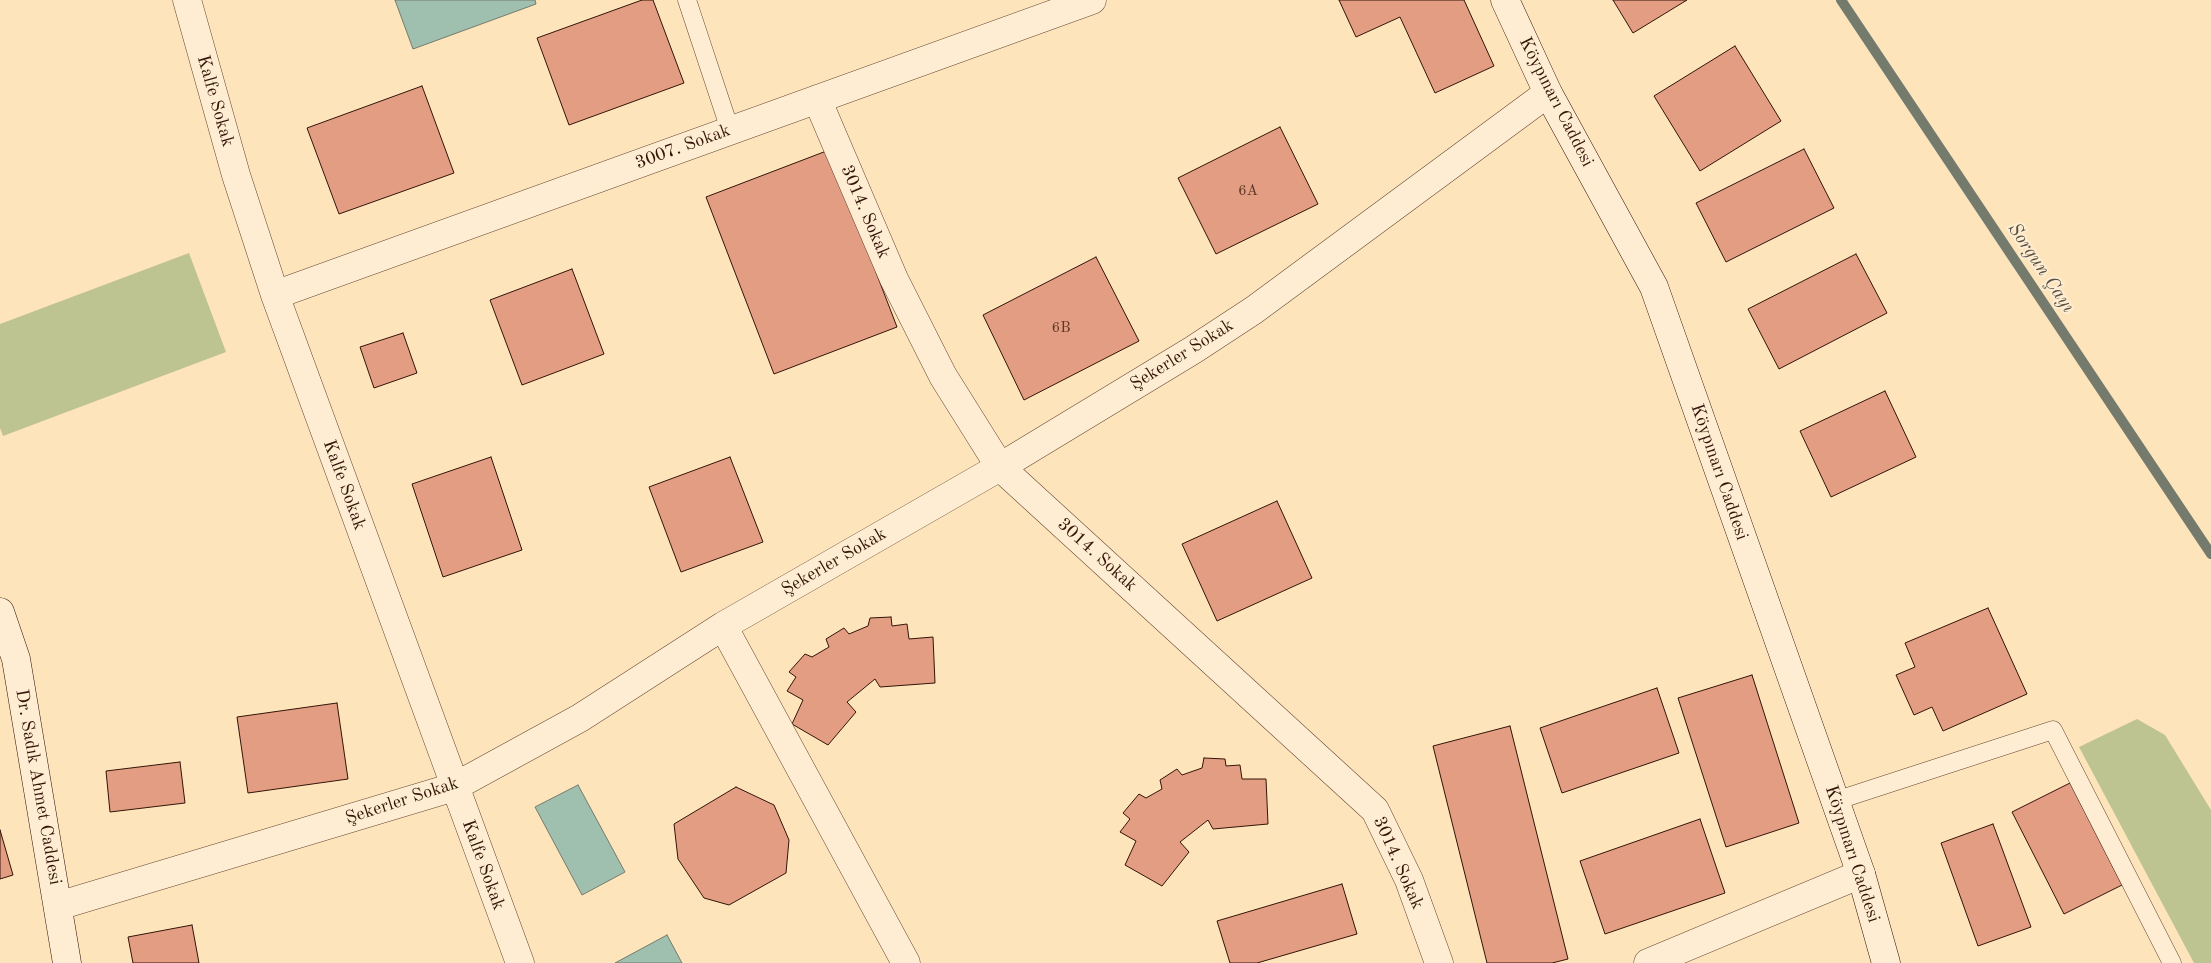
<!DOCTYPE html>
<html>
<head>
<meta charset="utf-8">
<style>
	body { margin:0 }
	canvas { display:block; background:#fde4ba }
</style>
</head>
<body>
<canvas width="2211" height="963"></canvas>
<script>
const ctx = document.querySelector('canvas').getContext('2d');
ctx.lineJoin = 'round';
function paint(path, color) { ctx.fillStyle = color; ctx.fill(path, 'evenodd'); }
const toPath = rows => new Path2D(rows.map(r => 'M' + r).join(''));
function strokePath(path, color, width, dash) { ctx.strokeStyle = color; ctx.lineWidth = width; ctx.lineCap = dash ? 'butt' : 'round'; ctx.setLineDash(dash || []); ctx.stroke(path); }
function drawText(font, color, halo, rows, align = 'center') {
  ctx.font = font + ' "Old Standard TT",serif'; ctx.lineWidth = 4; ctx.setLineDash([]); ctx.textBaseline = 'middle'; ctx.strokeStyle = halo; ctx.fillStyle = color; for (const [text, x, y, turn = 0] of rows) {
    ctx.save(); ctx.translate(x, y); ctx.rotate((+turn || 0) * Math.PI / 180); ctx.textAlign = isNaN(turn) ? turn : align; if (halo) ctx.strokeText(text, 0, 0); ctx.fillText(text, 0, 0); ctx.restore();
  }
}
paint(toPath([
	[189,253,226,352,3,436,0,428,0,324],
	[2137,719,2165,735,2211,810,2211,963,2194,963,2079,747]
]), '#bec491');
const water = toPath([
	[395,0,535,0,536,4,413,49,395,0],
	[578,785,625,872,582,895,535,807,578,785],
	[667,935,682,963,615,963,667,935]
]);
paint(water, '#9fbfaf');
strokePath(water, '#747b6c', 1);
strokePath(toPath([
	[1841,0,2211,554]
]), '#747b6c', 10);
const building = toPath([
	[642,0,653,0,684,83,569,125,537,38,642,0],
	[1339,0,1464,0,1494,66,1435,93,1400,17,1356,37,1339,0],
	[1613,0,1687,0,1633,33,1613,0],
	[1735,46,1781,121,1700,171,1654,96,1735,46],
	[422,86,454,173,339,214,307,128,422,86],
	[1280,127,1318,204,1216,254,1178,178,1280,127],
	[1804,149,1834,208,1726,262,1696,203,1804,149],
	[829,150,897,327,774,374,706,197,829,150],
	[1856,254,1887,313,1779,369,1748,309,1856,254],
	[1096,257,1139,341,1024,400,983,315,1096,257],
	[572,269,604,354,522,385,490,300,572,269],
	[403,333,417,373,374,388,360,347,403,333],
	[1885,391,1916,457,1831,497,1800,431,1885,391],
	[491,457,522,550,443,577,412,484,491,457],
	[730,457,763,542,681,572,649,487,730,457],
	[1277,501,1312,578,1217,621,1182,544,1277,501],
	[1988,608,2027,694,1943,731,1932,707,1914,715,1896,675,1915,667,1905,643,1988,608],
	[891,617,892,626,907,624,909,639,933,637,935,683,880,687,875,679,847,702,856,712,828,745,792,724,803,700,787,691,796,677,789,672,805,654,812,657,829,647,826,639,844,628,849,634,868,626,870,618,891,617],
	[1752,675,1799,823,1726,847,1678,698,1752,675],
	[1657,688,1679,753,1562,793,1540,728,1657,688],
	[337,703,348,779,248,793,237,717,337,703],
	[1510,726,1568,959,1552,963,1487,963,1433,746,1510,726],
	[1204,758,1225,759,1226,766,1240,765,1242,779,1266,779,1268,824,1213,829,1208,820,1180,842,1189,852,1162,886,1125,865,1136,841,1120,832,1130,819,1123,813,1139,794,1146,798,1162,789,1160,780,1177,769,1182,775,1202,768,1204,758],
	[180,762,185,803,110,812,106,771,180,762],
	[2070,783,2122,885,2064,914,2012,812,2070,783],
	[736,787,774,805,789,840,786,873,729,905,704,898,678,859,674,824,736,787],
	[1700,819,1725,893,1605,934,1580,861,1700,819],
	[1993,824,2031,927,1978,946,1941,843,1993,824],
	[0,830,13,875,0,879,0,830],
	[1342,884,1357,934,1257,963,1230,963,1217,921,1342,884],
	[192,925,199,963,133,963,128,937,192,925]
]);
paint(building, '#e39d83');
strokePath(building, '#331408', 1);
const lane = toPath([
	[687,0,730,130],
	[1835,801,2053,730,2172,963]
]);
const street = toPath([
	[187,0,236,175,275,295,520,963],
	[817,99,894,279,943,376,1000,467,1375,810,1409,880,1439,963],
	[275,295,1092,0],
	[723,626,906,963],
	[58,906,454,787,580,718,723,626,1000,467,1193,350,1254,310,1548,93],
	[1648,963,1861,874]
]);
const secondary = toPath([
	[1505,0,1548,93,1654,287,1861,874,1886,963],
	[0,612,16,659,67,963]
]);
strokePath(lane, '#664834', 19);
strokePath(street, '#664834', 29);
strokePath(secondary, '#331408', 29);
strokePath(lane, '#feedd2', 18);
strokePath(street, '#feedd2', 28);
strokePath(secondary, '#feedd2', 28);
drawText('15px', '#5f3627', null, [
	["6A",1248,191],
	["6B",1061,328]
]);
drawText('18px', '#331408', '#feedd2', [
	["Kalfe Sokak",215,101,74],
	["Köypınarı Caddesi",1556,102,63],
	["3007. Sokak",683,147,-20],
	["3014. Sokak",865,212,67],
	["Şekerler Sokak",1182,355,-32],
	["Köypınarı Caddesi",1719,472,71],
	["Kalfe Sokak",344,485,70],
	["3014. Sokak",1097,555,42],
	["Şekerler Sokak",834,562,-30],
	["Dr. Sadık Ahmet Caddesi",38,787,80],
	["Şekerler Sokak",402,801,-18],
	["Köypınarı Caddesi",1852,854,72],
	["3014. Sokak",1398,863,66],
	["Kalfe Sokak",483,865,70]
]);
drawText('italic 19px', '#595042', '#feedd2', [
	["Sorgun Çayı",2041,268,56]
]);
</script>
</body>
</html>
